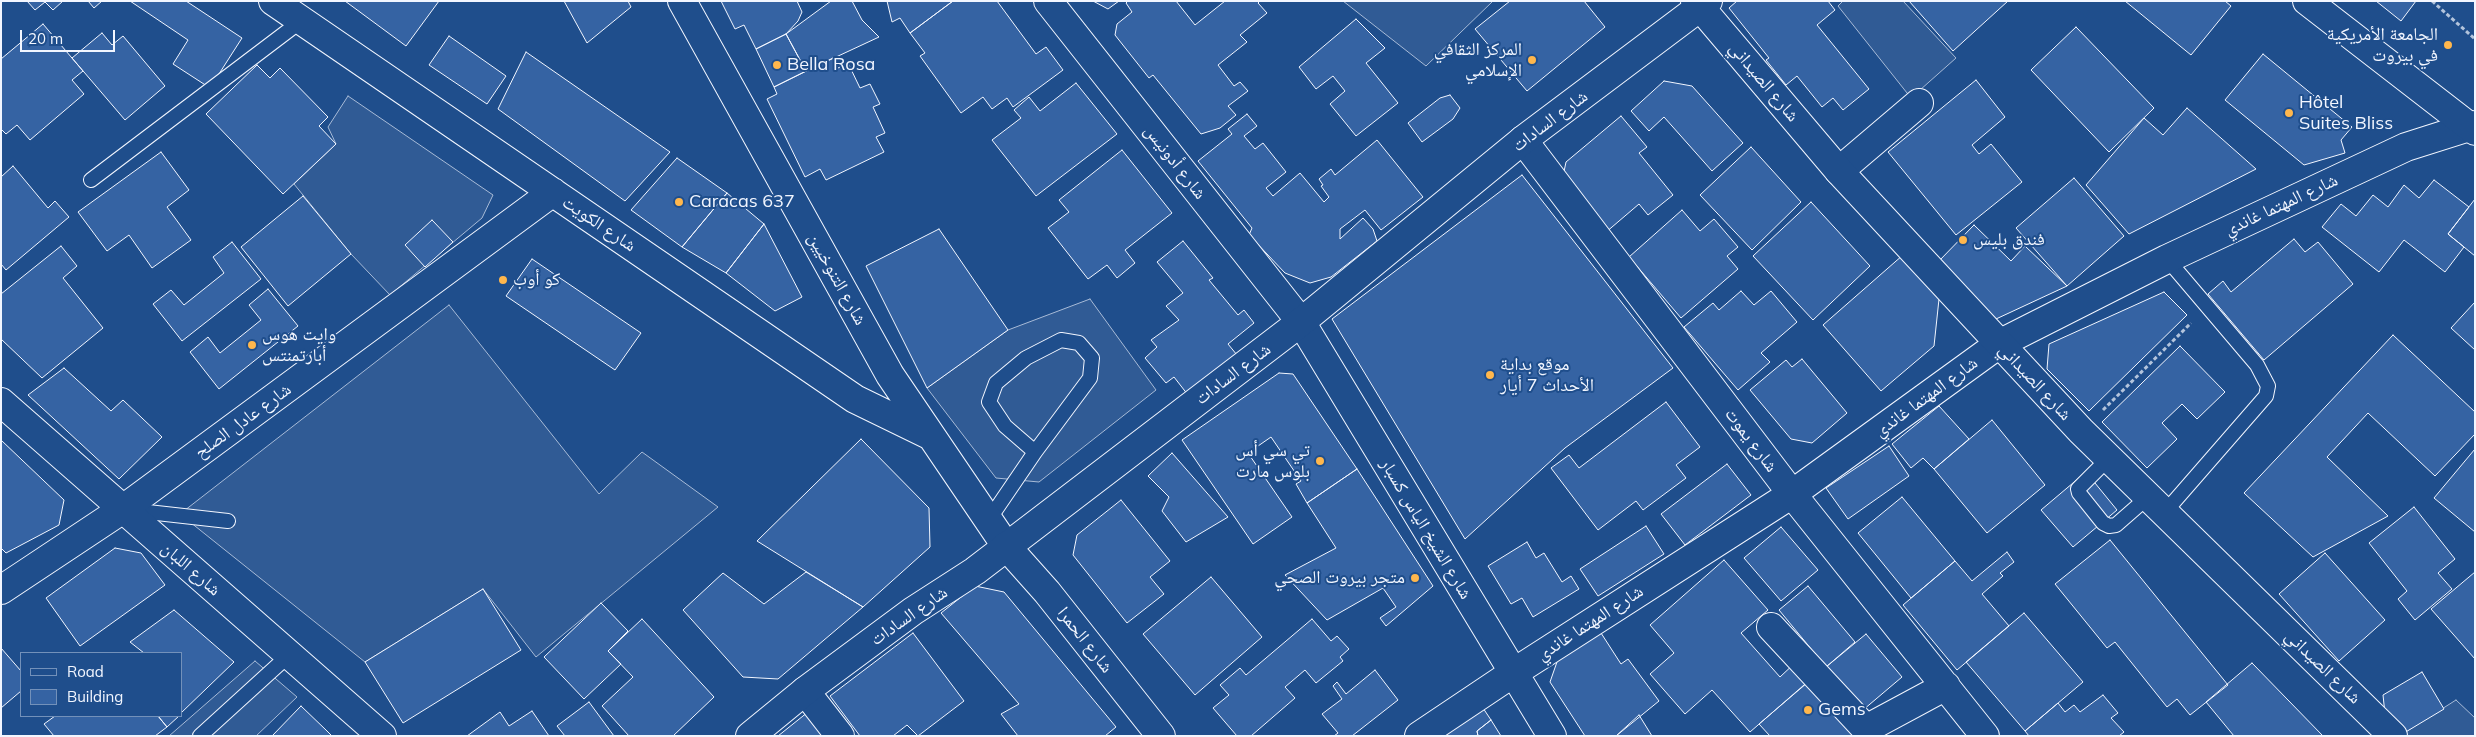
<!DOCTYPE html>
<html>
<head>
<meta charset="utf-8">
<style>
	body { margin:0 }
	#map { position:relative; width:2476px; height:737px; overflow:hidden; background:#1f4e8c; font-family:Mulish,sans-serif }
	canvas { display:block }
	.frame { position:absolute; inset:0; border:2px solid #f2f6ff; pointer-events:none }
	.legend { position:absolute; left:20px; top:652px; width:162px; height:65px; box-sizing:border-box; background:#1f4e8c; border:1px solid #7391ba; margin:0; padding:6px 9px; list-style:none; font-size:15px; color:#f2f6ff }
	.legend li { display:flex; align-items:center; gap:10px; height:25px }
	.legend b { width:25px; border:1px solid #7391ba }
	.scale { position:absolute; left:20px; top:30px; width:95px; height:22px; box-sizing:border-box; border:2px solid #f2f6ff; border-top:0; padding-left:6px; font-size:15px; line-height:18px; white-space:nowrap; color:#f2f6ff; -webkit-text-stroke:4px #1f4e8c; paint-order:stroke }
</style>
</head>
<body>
<div id="map">
<canvas width="2476" height="737"></canvas>
<div class="frame"></div>
<ul class="legend">
<li><b style="height:6px;background:#1f4e8c"></b>Road</li>
<li><b style="height:14px;background:#3563a3"></b>Building</li>
</ul>
<div class="scale">20 m</div>
</div>
<script>
const ctx = document.querySelector('canvas').getContext('2d');
ctx.lineJoin = 'round';
function paint(path, color) { ctx.fillStyle = color; ctx.fill(path, 'evenodd'); }
const toPath = rows => new Path2D(rows.map(r => 'M' + r).join(''));
function strokePath(path, color, width, dash) { ctx.strokeStyle = color; ctx.lineWidth = width; ctx.lineCap = dash ? 'butt' : 'round'; ctx.setLineDash(dash || []); ctx.stroke(path); }
function drawText(font, color, halo, rows, align = 'center') {
  ctx.font = font + ' Mulish,"Noto Naskh Arabic",sans-serif'; ctx.lineWidth = 4; ctx.setLineDash([]); ctx.textBaseline = 'middle'; ctx.strokeStyle = halo; ctx.fillStyle = color; for (const [text, x, y, turn = 0] of rows) {
    ctx.save(); ctx.translate(x, y); ctx.rotate((+turn || 0) * Math.PI / 180); ctx.textAlign = isNaN(turn) ? turn : align; if (halo) ctx.strokeText(text, 0, 0); ctx.fillText(text, 0, 0); ctx.restore();
  }
}
const parking = toPath([
	[1343,1,1493,1,1426,66,1343,1],
	[1843,1,1903,1,1956,58,1911,98,1838,6,1843,1],
	[348,96,493,195,482,218,390,295,351,254,294,184,336,144,328,127,348,96],
	[1090,299,1156,390,1039,482,996,478,927,388,1008,330,1090,299],
	[449,305,599,494,642,452,718,507,536,657,483,589,365,662,180,514,449,305],
	[255,661,297,697,256,736,169,736,255,661],
	[2456,700,2475,718,2475,736,2407,736,2404,733,2456,700]
]);
paint(parking, '#305b95');
strokePath(parking, '#a8bbd7', 1);
const building = toPath([
	[27,1,63,1,53,10,45,2,35,10,27,1],
	[88,1,102,1,94,8,88,1],
	[130,1,186,1,242,38,210,88,173,64,188,40,130,1],
	[345,1,439,1,406,46,345,1],
	[564,1,628,1,631,7,587,43,564,1],
	[721,1,797,1,802,12,798,21,786,34,756,49,744,25,735,29,721,1],
	[831,1,852,1,862,20,879,37,806,71,786,34,831,1],
	[887,1,953,1,910,33,900,18,892,22,887,1],
	[953,1,997,1,1036,54,1046,47,1063,70,1013,107,1007,98,992,109,983,97,961,113,920,56,925,53,910,33,953,1],
	[1093,1,1119,1,1108,9,1093,1],
	[1128,1,1176,1,1195,25,1225,1,1260,1,1258,3,1267,13,1240,35,1247,42,1218,65,1234,86,1240,82,1248,91,1228,106,1236,115,1220,128,1201,134,1153,75,1149,78,1115,35,1117,24,1132,12,1126,3,1128,1],
	[1510,1,1584,1,1605,27,1527,91,1475,29,1510,1],
	[1737,1,1828,1,1835,10,1817,25,1869,89,1843,110,1833,98,1822,107,1797,76,1786,85,1766,60,1769,58,1729,8,1737,1],
	[1909,1,2008,1,1953,51,1909,1],
	[2125,1,2225,1,2231,6,2191,55,2125,1],
	[2376,1,2416,1,2401,21,2376,1],
	[1356,19,1385,48,1366,63,1398,103,1356,136,1330,104,1345,91,1333,76,1316,89,1299,67,1356,19],
	[43,24,83,71,72,80,84,94,30,140,17,125,6,134,1,129,1,59,43,24],
	[2076,27,2154,108,2109,152,2031,70,2076,27],
	[102,33,112,45,123,36,165,86,125,120,72,58,102,33],
	[786,34,806,71,774,87,756,49,786,34],
	[449,36,506,76,487,104,429,65,449,36],
	[526,52,670,152,625,201,498,109,526,52],
	[2263,54,2352,127,2341,140,2345,153,2304,165,2225,100,2263,54],
	[833,58,838,68,848,63,860,88,870,84,880,104,873,107,885,133,876,137,884,152,826,180,820,169,805,177,767,99,777,94,774,87,833,58],
	[257,65,270,78,280,68,328,117,319,126,336,144,283,194,206,114,257,65],
	[1976,80,2005,117,1972,145,1979,154,1991,144,2022,182,1956,235,1888,152,1976,80],
	[1664,81,1692,86,1743,143,1712,171,1664,117,1649,131,1631,111,1664,81],
	[1076,83,1117,134,1036,196,992,140,1021,118,1014,110,1029,97,1040,111,1076,83],
	[1450,95,1460,108,1453,119,1422,142,1408,123,1440,98,1450,95],
	[2187,108,2256,169,2129,234,2086,185,2144,118,2163,135,2187,108],
	[1247,114,1257,126,1244,136,1255,149,1263,143,1286,172,1266,188,1273,196,1300,173,1324,202,1329,197,1321,186,1323,185,1319,179,1331,169,1335,175,1377,140,1423,197,1381,230,1365,210,1340,229,1340,239,1363,218,1373,229,1377,241,1331,277,1310,283,1285,273,1249,235,1252,228,1198,161,1232,134,1228,129,1247,114],
	[1621,116,1647,147,1639,153,1673,195,1648,215,1639,204,1605,233,1562,181,1566,162,1621,116],
	[1751,147,1801,202,1752,250,1700,195,1751,147],
	[1122,150,1172,213,1125,250,1135,263,1117,278,1107,265,1088,279,1048,228,1069,212,1059,200,1122,150],
	[161,152,189,190,167,207,191,240,152,268,129,235,107,251,78,212,161,152],
	[677,158,727,193,682,247,631,210,677,158],
	[13,166,48,208,55,201,69,217,6,270,1,264,1,177,13,166],
	[1522,175,1673,368,1565,448,1465,539,1332,319,1522,175],
	[2074,178,2124,236,2067,286,2016,228,2074,178],
	[2434,180,2469,207,2448,234,2464,247,2445,272,2404,240,2379,272,2322,227,2341,204,2356,216,2373,195,2388,207,2404,185,2419,198,2434,180],
	[727,193,764,224,726,273,682,247,727,193],
	[303,196,351,254,288,306,241,247,303,196],
	[2475,199,2475,256,2448,234,2475,199],
	[1811,202,1870,266,1813,320,1753,256,1811,202],
	[1682,210,1700,231,1714,219,1738,247,1727,256,1738,269,1681,318,1629,257,1682,210],
	[432,220,453,242,425,267,405,245,432,220],
	[764,224,802,297,775,311,726,273,764,224],
	[1974,225,2011,261,2025,246,2067,286,1996,319,1938,262,1974,225],
	[939,229,1008,330,927,388,866,266,939,229],
	[2294,239,2305,252,2318,242,2353,284,2264,360,2208,294,2223,281,2231,292,2294,239],
	[1183,241,1213,278,1209,280,1238,315,1244,310,1254,323,1228,344,1237,355,1188,395,1174,377,1166,383,1145,358,1157,347,1151,340,1179,320,1166,306,1183,293,1157,262,1183,241],
	[232,242,261,279,182,341,153,304,171,290,184,305,224,273,213,257,232,242],
	[61,246,77,266,63,278,103,328,42,378,1,339,1,294,61,246],
	[1903,255,1939,299,1934,346,1881,391,1823,325,1903,255],
	[532,259,641,333,615,370,506,296,532,259],
	[268,289,298,326,219,389,190,352,208,337,220,353,261,320,249,305,268,289],
	[1741,291,1754,305,1771,291,1797,322,1761,353,1770,362,1738,390,1684,327,1713,303,1719,310,1741,291],
	[2164,292,2187,315,2089,411,2047,369,2049,344,2164,292],
	[2475,302,2475,350,2451,328,2475,302],
	[2393,335,2475,412,2475,434,2435,476,2368,413,2327,457,2388,516,2313,557,2244,493,2393,335],
	[2180,346,2225,392,2197,419,2182,404,2162,423,2177,439,2147,468,2102,422,2180,346],
	[1802,359,1847,413,1812,443,1791,439,1750,390,1786,360,1792,367,1802,359],
	[64,368,111,411,123,400,162,437,119,479,28,395,64,368],
	[1279,373,1293,374,1357,469,1307,503,1296,484,1301,481,1271,437,1248,453,1292,517,1253,544,1182,440,1279,373],
	[1666,402,1700,447,1676,465,1686,478,1643,510,1636,501,1598,530,1551,468,1569,455,1579,468,1666,402],
	[1939,406,1969,439,1934,469,1923,458,1911,468,1892,444,1939,406],
	[1992,420,2045,485,1987,533,1934,469,1992,420],
	[861,439,929,508,930,547,863,607,757,541,861,439],
	[1,440,64,500,59,525,6,553,1,548,1,440],
	[1889,446,1909,476,1848,519,1826,488,1889,446],
	[2475,449,2475,532,2434,498,2475,449],
	[1172,453,1228,517,1186,542,1162,511,1169,497,1148,476,1172,453],
	[1727,464,1751,495,1685,545,1661,514,1727,464],
	[1357,469,1433,586,1386,626,1380,618,1396,607,1383,588,1327,620,1285,575,1336,548,1307,503,1357,469],
	[2086,472,2117,510,2073,547,2041,510,2086,472],
	[1902,497,1955,561,1911,598,1858,533,1902,497],
	[1121,500,1170,561,1150,577,1164,594,1127,623,1073,555,1077,535,1121,500],
	[2414,507,2455,559,2438,573,2452,589,2415,620,2398,599,2407,591,2369,543,2414,507],
	[1646,526,1664,554,1598,596,1580,569,1646,526],
	[1781,527,1818,570,1781,601,1744,558,1781,527],
	[2110,540,2228,685,2190,715,2177,699,2167,707,2115,642,2107,648,2055,584,2110,540],
	[1527,542,1536,558,1544,553,1562,582,1571,576,1579,589,1533,617,1522,598,1511,604,1488,566,1527,542],
	[115,548,141,553,165,585,80,646,46,598,115,548],
	[2007,552,2014,562,2000,573,2003,576,1982,594,2009,626,1957,670,1903,605,1955,561,1972,581,2007,552],
	[2325,553,2385,620,2339,661,2279,594,2325,553],
	[1724,560,1768,610,1741,633,1780,677,1797,661,1812,678,1750,732,1712,690,1685,714,1650,674,1674,653,1650,625,1724,560],
	[806,572,863,607,778,679,743,677,683,610,723,573,764,604,806,572],
	[2475,572,2475,659,2431,609,2475,572],
	[1211,577,1262,637,1195,695,1143,634,1211,577],
	[975,586,1004,592,1116,727,1105,736,1018,736,1001,714,1019,704,941,613,975,586],
	[1808,586,1855,642,1826,667,1779,610,1808,586],
	[483,589,521,650,403,723,365,662,483,589],
	[601,603,628,631,608,651,621,664,584,699,544,657,601,603],
	[174,610,234,662,181,713,181,653,144,653,130,642,174,610],
	[2024,613,2083,682,2025,731,1966,662,2024,613],
	[642,619,714,697,673,736,629,736,602,706,633,677,608,651,642,619],
	[1312,619,1331,641,1337,636,1349,649,1340,657,1343,661,1316,683,1305,670,1285,687,1295,698,1251,736,1237,736,1213,708,1229,695,1220,685,1240,668,1246,675,1312,619],
	[913,633,964,701,918,736,907,725,893,736,860,736,830,696,913,633],
	[1601,633,1621,664,1628,659,1659,701,1616,736,1585,736,1550,682,1558,659,1601,633],
	[1866,634,1902,677,1863,710,1826,667,1866,634],
	[1,648,21,671,21,691,1,708,1,648],
	[2252,663,2323,736,2234,736,2206,702,2252,663],
	[1375,670,1398,700,1352,736,1334,736,1338,733,1322,714,1342,699,1333,686,1337,682,1346,694,1375,670],
	[2422,672,2444,709,2404,733,2385,714,2383,695,2422,672],
	[1807,683,1853,736,1770,736,1759,724,1807,683],
	[2103,695,2118,713,2111,718,2124,732,2119,736,2029,736,2025,731,2058,703,2065,712,2074,705,2080,712,2103,695],
	[589,702,614,736,565,736,557,726,589,702],
	[1481,705,1491,720,1477,731,1478,736,1438,736,1481,705],
	[301,706,326,730,332,736,272,736,301,706],
	[813,708,835,736,778,736,813,708],
	[532,711,549,736,467,736,500,712,509,726,532,711],
	[1639,715,1652,736,1616,736,1639,715],
	[55,716,158,716,167,727,155,736,54,736,44,724,55,716],
	[158,716,179,716,167,727,158,716],
	[1491,720,1501,736,1478,736,1477,731,1491,720]
]);
paint(building, '#3563a3');
strokePath(building, '#f2f6ff', 1);
const lane = toPath([
	[91,180,301,21],
	[2109,458,2078,489,2079,493,2103,523,2109,526,2116,525,2148,497],
	[130,510,228,521],
	[2165,512,2266,396,2268,386,2257,365,2167,259],
	[988,521,1035,452,1090,378,1092,358,1079,343,1061,340,1026,358,996,383,989,402,1005,426,1035,452],
	[200,736,289,655]
]);
const street = toPath([
	[273,1,855,399,931,436],
	[682,1,890,375,1006,546],
	[1048,1,1301,322,1552,736],
	[1523,140,1792,494,1985,736],
	[1839,171,1919,103],
	[1,402,382,736],
	[1,590,123,509,553,192],
	[1771,627,1866,729,1946,686],
	[805,691,840,736],
	[1419,736,1513,673,1792,494,1999,344,2167,259,2406,147,2475,125]
]);
const secondary = toPath([
	[1695,1,1839,171,2081,431,2393,736],
	[2307,1,2475,131],
	[1006,546,1047,592,1161,736],
	[750,736,805,691,913,611,975,571,1301,322,1523,140,1708,1]
]);
strokePath(lane, '#f2f6ff', 16);
strokePath(street, '#f2f6ff', 30);
strokePath(secondary, '#f2f6ff', 30);
strokePath(toPath([
	[2432,1,2475,39],
	[2103,410,2191,323]
]), '#b3c4dc', 3, [4, 2.5]);
strokePath(lane, '#1f4e8c', 14);
strokePath(street, '#1f4e8c', 28);
strokePath(secondary, '#1f4e8c', 28);
for (const [x, y, r, color] of [
	[2448,45,5,"#ffb74d"],
	[1532,60,5,"#ffb74d"],
	[777,65,5,"#ffb74d"],
	[2289,113,5,"#ffb74d"],
	[679,202,5,"#ffb74d"],
	[1963,240,5,"#ffb74d"],
	[503,280,5,"#ffb74d"],
	[252,345,5,"#ffb74d"],
	[1490,375,5,"#ffb74d"],
	[1320,461,5,"#ffb74d"],
	[1415,578,5,"#ffb74d"],
	[1808,710,5,"#ffb74d"]
]) { const dot = new Path2D(); dot.arc(x, y, r, 0, 2 * Math.PI); ctx.fillStyle = color; ctx.fill(dot); strokePath(dot, '#1f4e8c', 2); }
drawText('18px', '#f2f6ff', '#1f4e8c', [
	["الجامعة الأمريكية",2438,35,"right"],
	["في بيروت",2438,56,"right"],
	["المركز الثقافي",1522,50,"right"],
	["الإسلامي",1522,71,"right"],
	["Bella Rosa",787,65],
	["Hôtel",2299,103],
	["Suites Bliss",2299,124],
	["Caracas 637",689,202],
	["فندق بليس",1973,240],
	["كو أوب",513,280],
	["وايت هوس",262,335],
	["أبارتمنتس",262,356],
	["موقع بداية",1500,365],
	["الأحداث 7 أيار",1500,386],
	["تي سي أس",1310,451,"right"],
	["بلوس مارت",1310,472,"right"],
	["متجر بيروت الصحي",1405,578,"right"],
	["Gems",1818,710]
], 'left');
drawText('18px', '#f2f6ff', '#1f4e8c', [
	["شارع الصيداني",1764,82,50],
	["شارع السادات",1550,121,-37],
	["شارع أدونيس",1175,162,52],
	["شارع المهتما غاندي",2281,205,-25],
	["شارع الكويت",599,224,34],
	["شارع التنوخيين",837,279,61],
	["شارع السادات",1233,374,-37],
	["شارع الصيداني",2035,382,47],
	["شارع المهتما غاندي",1926,397,-36],
	["شارع عادل الصلح",243,421,-36],
	["شارع يموت",1751,440,53],
	["شارع الشيخ الياس كسبار",1426,529,59],
	["شارع اللبان",191,569,41],
	["شارع السادات",909,616,-35],
	["شارع المهتما غاندي",1590,623,-33],
	["شارع الحمرا",1085,640,52],
	["شارع الصيداني",2323,667,44]
]);
</script>
</body>
</html>
